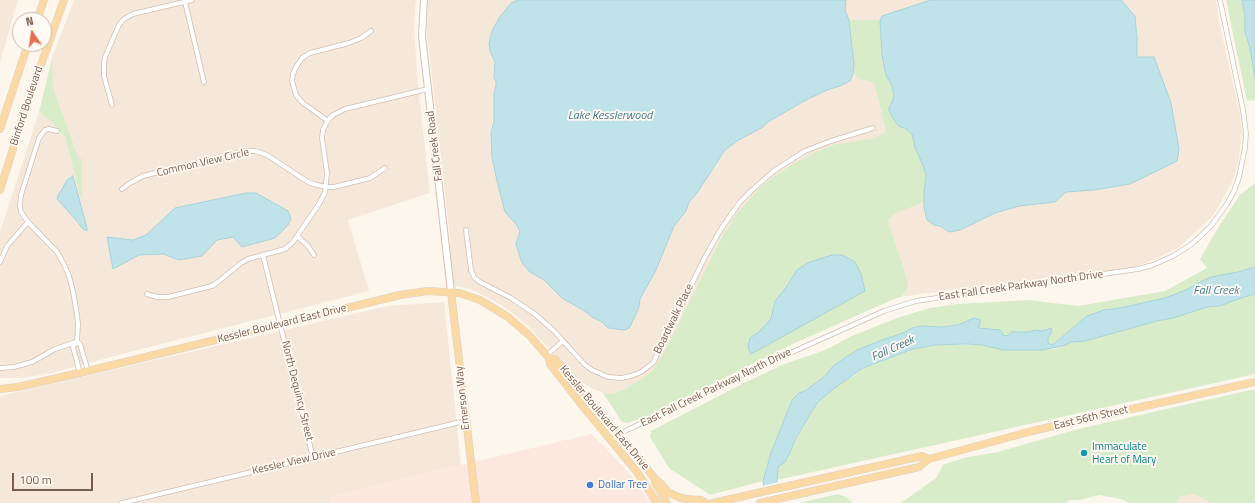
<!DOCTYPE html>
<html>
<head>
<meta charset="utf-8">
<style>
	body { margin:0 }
	#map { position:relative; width:1255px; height:503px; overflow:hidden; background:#fdf6ec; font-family:"Titillium Web",sans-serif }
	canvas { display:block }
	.north { position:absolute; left:12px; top:12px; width:40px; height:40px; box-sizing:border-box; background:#fffaf3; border:1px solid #cabbb1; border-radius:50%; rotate:347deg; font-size:11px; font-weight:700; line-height:16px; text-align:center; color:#7a5c4d }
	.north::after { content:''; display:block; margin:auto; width:14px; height:18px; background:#e76f51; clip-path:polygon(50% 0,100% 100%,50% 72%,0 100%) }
	.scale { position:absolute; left:12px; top:473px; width:81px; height:18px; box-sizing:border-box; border:2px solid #7a5c4d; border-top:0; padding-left:5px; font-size:12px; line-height:14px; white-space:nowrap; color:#7a5c4d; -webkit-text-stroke:3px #fffaf3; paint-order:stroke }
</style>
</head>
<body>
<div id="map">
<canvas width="1255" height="503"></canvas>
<div class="north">N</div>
<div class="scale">100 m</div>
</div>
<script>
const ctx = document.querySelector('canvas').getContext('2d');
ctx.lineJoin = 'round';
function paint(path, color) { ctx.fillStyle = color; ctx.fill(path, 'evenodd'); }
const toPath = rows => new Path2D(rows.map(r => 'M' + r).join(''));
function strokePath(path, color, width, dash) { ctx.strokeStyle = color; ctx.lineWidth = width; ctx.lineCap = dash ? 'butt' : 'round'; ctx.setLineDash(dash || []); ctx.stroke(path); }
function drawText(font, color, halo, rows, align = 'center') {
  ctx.font = font + ' "Titillium Web",sans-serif'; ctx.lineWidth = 3.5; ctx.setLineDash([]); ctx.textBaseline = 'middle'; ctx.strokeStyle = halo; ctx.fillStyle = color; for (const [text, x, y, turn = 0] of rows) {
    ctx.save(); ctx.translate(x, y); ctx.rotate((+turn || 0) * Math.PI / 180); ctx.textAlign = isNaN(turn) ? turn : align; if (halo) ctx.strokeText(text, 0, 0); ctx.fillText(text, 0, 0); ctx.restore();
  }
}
paint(toPath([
	[0,0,18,0,0,62],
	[74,0,416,0,414,26,417,75,430,193,348,220,369,291,122,354,52,373,23,378,0,378,0,232,39,112,51,121,65,137,81,201,82,158,79,159,54,90,52,58],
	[428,0,518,0,510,3,499,18,492,31,489,43,490,51,495,62,494,78,496,81,496,85,494,95,494,121,491,128,492,158,504,207,520,231,517,238,520,255,521,260,526,268,530,272,544,280,562,298,586,312,592,317,602,322,608,328,616,329,630,327,639,307,640,299,656,270,674,226,686,211,689,202,697,193,722,155,729,146,806,100,827,90,844,84,850,81,853,74,860,79,874,83,886,131,876,138,832,146,794,163,652,371,638,381,625,389,612,394,603,393,591,388,579,380,527,325,503,306,471,289,452,285,449,230,427,32],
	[846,0,931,0,888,14,882,16,880,20,849,20,845,10],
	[1121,0,1216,0,1221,31,1239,108,1242,130,1238,165,1233,180,1213,216,1179,247,1160,257,1132,268,920,294,901,297,908,288,888,221,894,214,924,202,928,220,949,232,995,213,1019,206,1055,202,1066,192,1094,190,1130,184,1137,39,1135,16],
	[444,302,461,465,331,497,332,503,0,503,0,396,388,306],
	[1194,494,1211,503,1176,503,1182,496]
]), '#f5e8da');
paint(toPath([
	[592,434,636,481,651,503,332,503,331,497,461,465]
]), '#fde8e0');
paint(toPath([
	[1226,0,1242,0,1245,16,1245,32,1250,48,1255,78,1255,101,1254,100,1247,101],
	[849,20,880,20,882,55,886,75,892,86,894,96,891,105,889,107,900,127,905,128,912,134,924,168,926,176,924,192,924,202,894,214,888,221,906,275,908,288,901,297,894,299,795,343,646,417,627,423,622,422,603,393,612,394,625,389,638,381,652,371,665,351,724,233,745,204,763,185,794,163,832,145,876,138,886,131,874,83,860,79,853,74,854,65],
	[52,58,54,90,79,159,82,158,82,204,65,137,51,121,39,112],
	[1255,183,1255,267,1198,283,1186,290,1165,298,1120,308,1104,310,1087,316,1056,342,1052,345,1048,343,1048,338,1051,334,1047,328,1041,331,1036,331,1020,333,1012,332,1007,336,1002,335,1000,330,977,328,974,318,958,325,943,327,921,326,912,328,903,333,882,340,857,350,833,366,826,375,820,380,805,391,799,393,792,400,771,453,763,481,710,495,669,468,650,437,651,431,746,382,782,365,825,350,854,335,900,317,930,308,957,304,1028,300,1078,306,1165,291,1207,268,1200,259,1221,223,1240,195],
	[1255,294,1255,374,777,480,778,467,785,462,810,414,817,403,840,383,854,376,863,368,874,364,913,349,935,345,982,345,1004,350,1043,350,1054,349,1066,345,1071,342,1085,341,1157,321,1173,318,1207,307,1220,306,1238,299],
	[1255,389,1255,503,1211,503,1194,494,1182,496,1176,503,1129,503,1121,499,1099,495,1080,500,1071,500,1065,503,901,503,936,478,943,465,963,458,998,452,1078,429],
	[838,494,846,497,853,503,798,503]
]), '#d8ecc9');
const water = toPath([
	[518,0,846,0,845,10,849,20,854,65,853,74,850,81,840,86,827,90,806,100,768,122,763,127,737,141,725,150,697,193,689,202,686,211,674,226,656,270,640,299,639,307,630,327,627,329,624,330,608,328,602,322,592,317,586,312,562,298,544,280,530,272,523,264,521,260,516,244,520,231,516,224,505,212,498,185,492,158,491,133,494,121,494,95,496,85,496,81,494,78,495,62,490,51,489,43,492,31,499,18,511,3,518,0],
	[931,0,1121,0,1135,16,1137,39,1137,57,1154,57,1171,103,1179,149,1177,161,1130,184,1094,190,1066,192,1055,202,1019,206,995,213,960,230,949,232,940,226,934,225,927,220,924,207,924,192,926,176,924,168,915,147,912,134,905,128,900,127,896,123,889,111,889,107,891,105,894,96,892,86,886,75,882,55,880,20,882,16,888,14,931,0],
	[1242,0,1255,0,1255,78,1250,48,1245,32,1245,16,1242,0],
	[73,176,87,228,87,231,83,229,76,220,57,199,58,196,67,180,73,176],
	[246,193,256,193,288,211,291,219,288,225,275,238,242,247,233,237,217,240,202,256,179,260,163,254,139,255,113,269,107,237,133,240,146,235,175,208,246,193],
	[832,255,842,255,855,262,861,274,865,291,751,354,748,347,750,338,760,331,771,319,775,301,785,289,797,270,807,263,832,255],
	[1255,267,1255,294,1238,299,1220,306,1207,307,1173,318,1157,321,1085,341,1071,342,1066,345,1043,350,1003,350,982,345,966,344,935,345,913,349,863,368,832,390,817,403,810,414,797,437,790,452,785,462,778,467,777,480,780,503,766,503,763,481,771,453,792,400,799,393,805,391,820,380,826,375,833,366,857,350,882,340,903,333,912,328,921,326,943,327,958,325,974,318,980,320,980,324,978,328,1000,330,1003,333,1002,335,1007,336,1012,332,1028,332,1036,330,1041,331,1051,328,1052,331,1048,338,1048,343,1052,345,1056,342,1087,316,1104,310,1120,308,1165,298,1186,290,1198,283,1211,277,1238,272,1255,267]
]);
paint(water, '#bfe3e8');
strokePath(water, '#a5d3da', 1);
paint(toPath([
	[779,482,782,503,764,503,762,486]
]), '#fdf6ec');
const minor = toPath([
	[185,2,204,82],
	[112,105,104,76,104,64,105,57,119,25,124,19,133,14,192,0],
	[328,121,303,103,296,95,292,81,293,74,296,67,302,58,310,53,349,43,361,38,371,31],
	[57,131,49,129,45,130,39,138,21,195,20,206,21,212,28,222,57,252,64,264,69,276,73,291,77,315,78,324,77,342,73,347,80,373],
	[122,189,130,183,143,176,245,151,255,151,267,155,308,182,317,185,326,187,334,187,370,178,385,168],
	[466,230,471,270,474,277,480,282,511,298,536,315,554,331,584,364,592,370,608,377,621,378,631,376,641,372,653,363,705,257,721,229,740,202,751,191,775,170,805,151,831,141,873,128],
	[297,236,308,246,314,255],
	[263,255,313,458],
	[0,262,7,246,28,222],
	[147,294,157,297,168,297,212,286,218,282,241,263,248,259,285,249,293,242,319,204,325,192,327,173,322,138,323,130,328,120,333,115,345,109,428,89],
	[77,342,80,344,88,371],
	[547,355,563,341],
	[0,368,14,367,25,364,32,362,55,349,76,342],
	[611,441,619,434,750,371,884,311,916,301,1138,269,1153,265,1173,256,1192,244,1211,226,1227,204,1234,191,1239,177,1245,148,1246,133,1243,110,1220,0],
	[122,503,465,421]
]);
const secondary = toPath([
	[424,0,422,36,451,292]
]);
const primary = toPath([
	[37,20,44,0],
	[0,129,28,44],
	[0,190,27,104,64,0],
	[451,292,476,503],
	[549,358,550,364,585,409,637,472,657,503],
	[0,389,18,387,88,371,400,295,428,291,459,293,480,300,508,317,529,335,549,358,555,359,638,457,655,479,655,483,667,503],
	[659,482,668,492,678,497,686,499,701,500,706,503],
	[713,503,922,456,929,459],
	[760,503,919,467,929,459,1032,431,1255,382]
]);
strokePath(minor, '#d1beb0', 5.5);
strokePath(secondary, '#d6c0b0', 8);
strokePath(primary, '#dad1cd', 8);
strokePath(minor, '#fff', 4);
strokePath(secondary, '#fff', 6);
strokePath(primary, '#fbd9a5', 7);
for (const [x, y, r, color] of [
	[1084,453,4,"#0f9aa8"],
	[590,485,4,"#3f7fe0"]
]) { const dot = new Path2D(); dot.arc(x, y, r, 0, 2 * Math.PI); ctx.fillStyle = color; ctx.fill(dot); strokePath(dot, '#fffaf3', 1.5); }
drawText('11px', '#7a5c4d', '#fffaf3', [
	["Binford Boulevard",27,106,-72],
	["Fall Creek Road",435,146,-97],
	["Common View Circle",203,163,-13],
	["East Fall Creek Parkway North Drive",1021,286,-8],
	["Boardwalk Place",674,319,-64],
	["Kessler Boulevard East Drive",282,324,-14],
	["East Fall Creek Parkway North Drive",716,388,-26],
	["North Dequincy Street",297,391,76],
	["Emerson Way",463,398,-96],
	["Kessler Boulevard East Drive",604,418,50],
	["East 56th Street",1091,418,-13],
	["Kessler View Drive",294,462,-13]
]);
drawText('11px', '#0d838f', '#fffaf3', [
	["Immaculate",1092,447],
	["Heart of Mary",1092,460]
], 'left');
drawText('11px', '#366cbe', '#fffaf3', [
	["Dollar Tree",598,485]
], 'left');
drawText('italic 12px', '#437c86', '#fffaf3', [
	["Lake Kesslerwood",610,116],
	["Fall Creek",1216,291],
	["Fall Creek",893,349,-24]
]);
</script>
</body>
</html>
